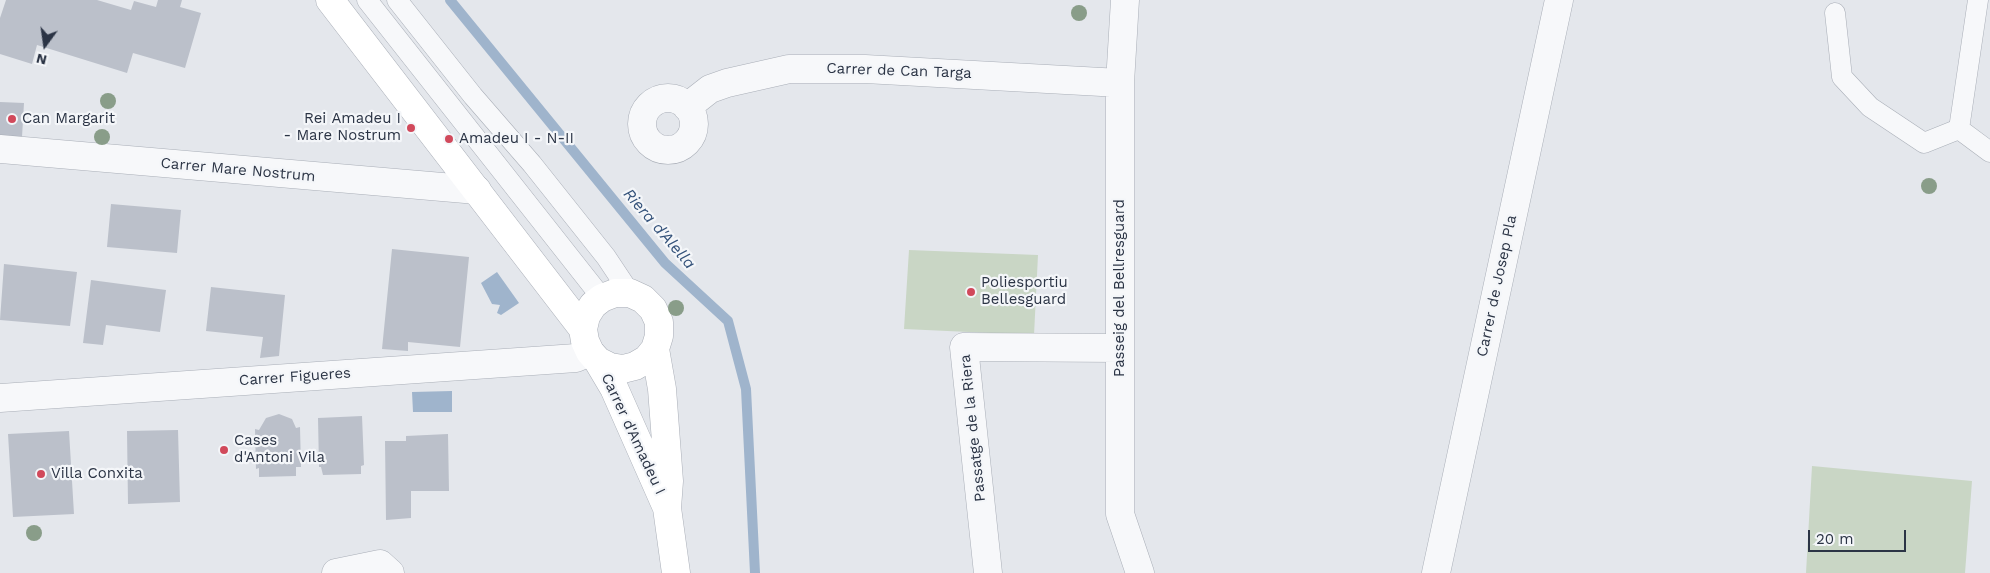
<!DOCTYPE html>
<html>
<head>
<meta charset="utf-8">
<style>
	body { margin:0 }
	#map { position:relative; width:1990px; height:573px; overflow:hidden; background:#e4e7ec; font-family:"Work Sans",sans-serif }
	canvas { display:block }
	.north { position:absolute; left:20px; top:20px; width:50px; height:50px; -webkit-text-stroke:4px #f4f6f9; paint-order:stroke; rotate:194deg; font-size:14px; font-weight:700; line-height:20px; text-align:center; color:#2b3445 }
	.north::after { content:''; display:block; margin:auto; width:18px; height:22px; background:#2b3445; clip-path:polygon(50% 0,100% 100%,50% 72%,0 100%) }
	.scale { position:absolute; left:1808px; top:530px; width:98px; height:22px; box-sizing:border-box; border:2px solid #2b3445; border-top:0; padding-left:6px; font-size:15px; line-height:18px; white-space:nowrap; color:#2b3445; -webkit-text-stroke:4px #f4f6f9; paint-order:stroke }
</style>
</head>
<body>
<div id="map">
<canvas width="1990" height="573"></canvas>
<div class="north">N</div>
<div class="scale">20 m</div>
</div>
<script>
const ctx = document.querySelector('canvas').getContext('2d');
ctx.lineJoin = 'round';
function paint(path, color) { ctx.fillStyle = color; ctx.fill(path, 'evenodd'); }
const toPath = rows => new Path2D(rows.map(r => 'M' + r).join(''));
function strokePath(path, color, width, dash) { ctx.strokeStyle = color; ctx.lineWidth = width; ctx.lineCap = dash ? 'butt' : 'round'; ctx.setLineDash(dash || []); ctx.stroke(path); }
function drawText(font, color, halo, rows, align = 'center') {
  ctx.font = font + ' "Work Sans",sans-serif'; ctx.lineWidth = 4.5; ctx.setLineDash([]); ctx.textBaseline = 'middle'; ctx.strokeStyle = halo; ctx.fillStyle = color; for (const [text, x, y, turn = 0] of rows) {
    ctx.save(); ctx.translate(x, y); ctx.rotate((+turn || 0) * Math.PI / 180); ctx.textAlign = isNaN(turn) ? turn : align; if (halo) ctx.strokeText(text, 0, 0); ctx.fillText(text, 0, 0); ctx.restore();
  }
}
paint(toPath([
	[909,250,1038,255,1034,335,904,329],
	[1812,466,1972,481,1965,573,1806,573]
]), '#c9d6c5');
paint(toPath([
	[497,272,519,303,501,315,497,313,500,305,492,304,481,283],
	[452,391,452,412,413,412,412,392]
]), '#9fb4cc');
strokePath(toPath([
	[450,0,665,263,728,321,746,389,755,573]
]), '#9fb4cc', 10);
paint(toPath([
	[6,0,97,0,131,10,134,1,156,7,158,0,182,0,180,7,201,13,185,68,133,53,127,73,37,45,32,64,0,54,0,18],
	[0,102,24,103,22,137,0,136],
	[111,204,181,210,177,253,107,247],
	[392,249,469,257,460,347,408,342,408,351,382,349],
	[4,264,77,272,70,326,0,320],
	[91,280,166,290,160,332,106,325,103,345,83,343],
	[211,287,285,295,279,356,260,358,263,337,206,331],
	[279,414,292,419,296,428,300,427,301,467,296,467,296,476,259,477,259,468,256,469,255,429,259,430,266,418],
	[362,416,364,465,361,466,361,474,323,475,321,467,319,467,318,418],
	[178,430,180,502,128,504,127,431],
	[69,431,74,514,13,517,8,434],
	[448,434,449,491,411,491,411,518,386,520,385,441,406,441,406,436]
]), '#bbc0ca');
const lane = toPath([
	[367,0,602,298],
	[397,0,473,96,532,164,606,257,630,293],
	[1978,0,1959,129,1990,152],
	[1835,13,1842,77,1870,107,1924,143,1959,129]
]);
const street = toPath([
	[1125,0,1120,83,1120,514,1140,573],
	'642 124a26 26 0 1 1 52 0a26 26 0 1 1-52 0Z',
	[687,107,710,89,727,83,789,69,865,69,1120,83],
	[0,149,477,190],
	[0,398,576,358,590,352],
	[336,573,380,564,390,573],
	[988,573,964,347,1120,348],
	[1436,573,1559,0]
]);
const secondary = toPath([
	[330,0,583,329],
	[655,349,662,389,669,481,667,508,676,573],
	[598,361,610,367,623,369,635,366,647,359,655,349,659,336,659,322,653,309,643,299,630,293,615,293,602,298,593,305,586,316,583,329,585,341,590,352,598,361,614,388,667,508]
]);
strokePath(lane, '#a9aeb7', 21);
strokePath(street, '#a9aeb7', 29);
strokePath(secondary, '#a9aeb7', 29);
strokePath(lane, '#f7f8fa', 20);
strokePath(street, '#f7f8fa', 28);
strokePath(secondary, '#fff', 28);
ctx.fillStyle = '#899d89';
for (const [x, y] of [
	[1079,13],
	[108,101],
	[102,137],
	[1929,186],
	[676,308],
	[34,533]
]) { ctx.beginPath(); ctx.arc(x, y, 8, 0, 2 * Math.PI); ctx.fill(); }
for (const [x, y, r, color] of [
	[12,119,5,"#d1495b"],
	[411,128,5,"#d1495b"],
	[449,139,5,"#d1495b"],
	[971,292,5,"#d1495b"],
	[224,450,5,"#d1495b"],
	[41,474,5,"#d1495b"]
]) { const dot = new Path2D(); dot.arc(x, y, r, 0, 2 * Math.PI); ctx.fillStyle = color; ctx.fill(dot); strokePath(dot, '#f4f6f9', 2); }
drawText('15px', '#2b3445', '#f4f6f9', [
	["Carrer de Can Targa",899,71,2],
	["Carrer Mare Nostrum",238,170,5],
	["Carrer de Josep Pla",1497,286,-78],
	["Passeig del Bellresguard",1120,288,-90],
	["Carrer Figueres",295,377,-4],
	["Passatge de la Riera",973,428,-96],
	["Carrer d'Amadeu I",633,434,65]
]);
drawText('15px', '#2b3445', '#f4f6f9', [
	["Can Margarit",22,119],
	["Rei Amadeu I",401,119,"right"],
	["- Mare Nostrum",401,136,"right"],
	["Amadeu I - N-II",459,139],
	["Poliesportiu",981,283],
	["Bellesguard",981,300],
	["Cases",234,441],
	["d'Antoni Vila",234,458],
	["Villa Conxita",51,474]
], 'left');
drawText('italic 16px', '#34527a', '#f4f6f9', [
	["Riera d'Alella",659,229,49]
]);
</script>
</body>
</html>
